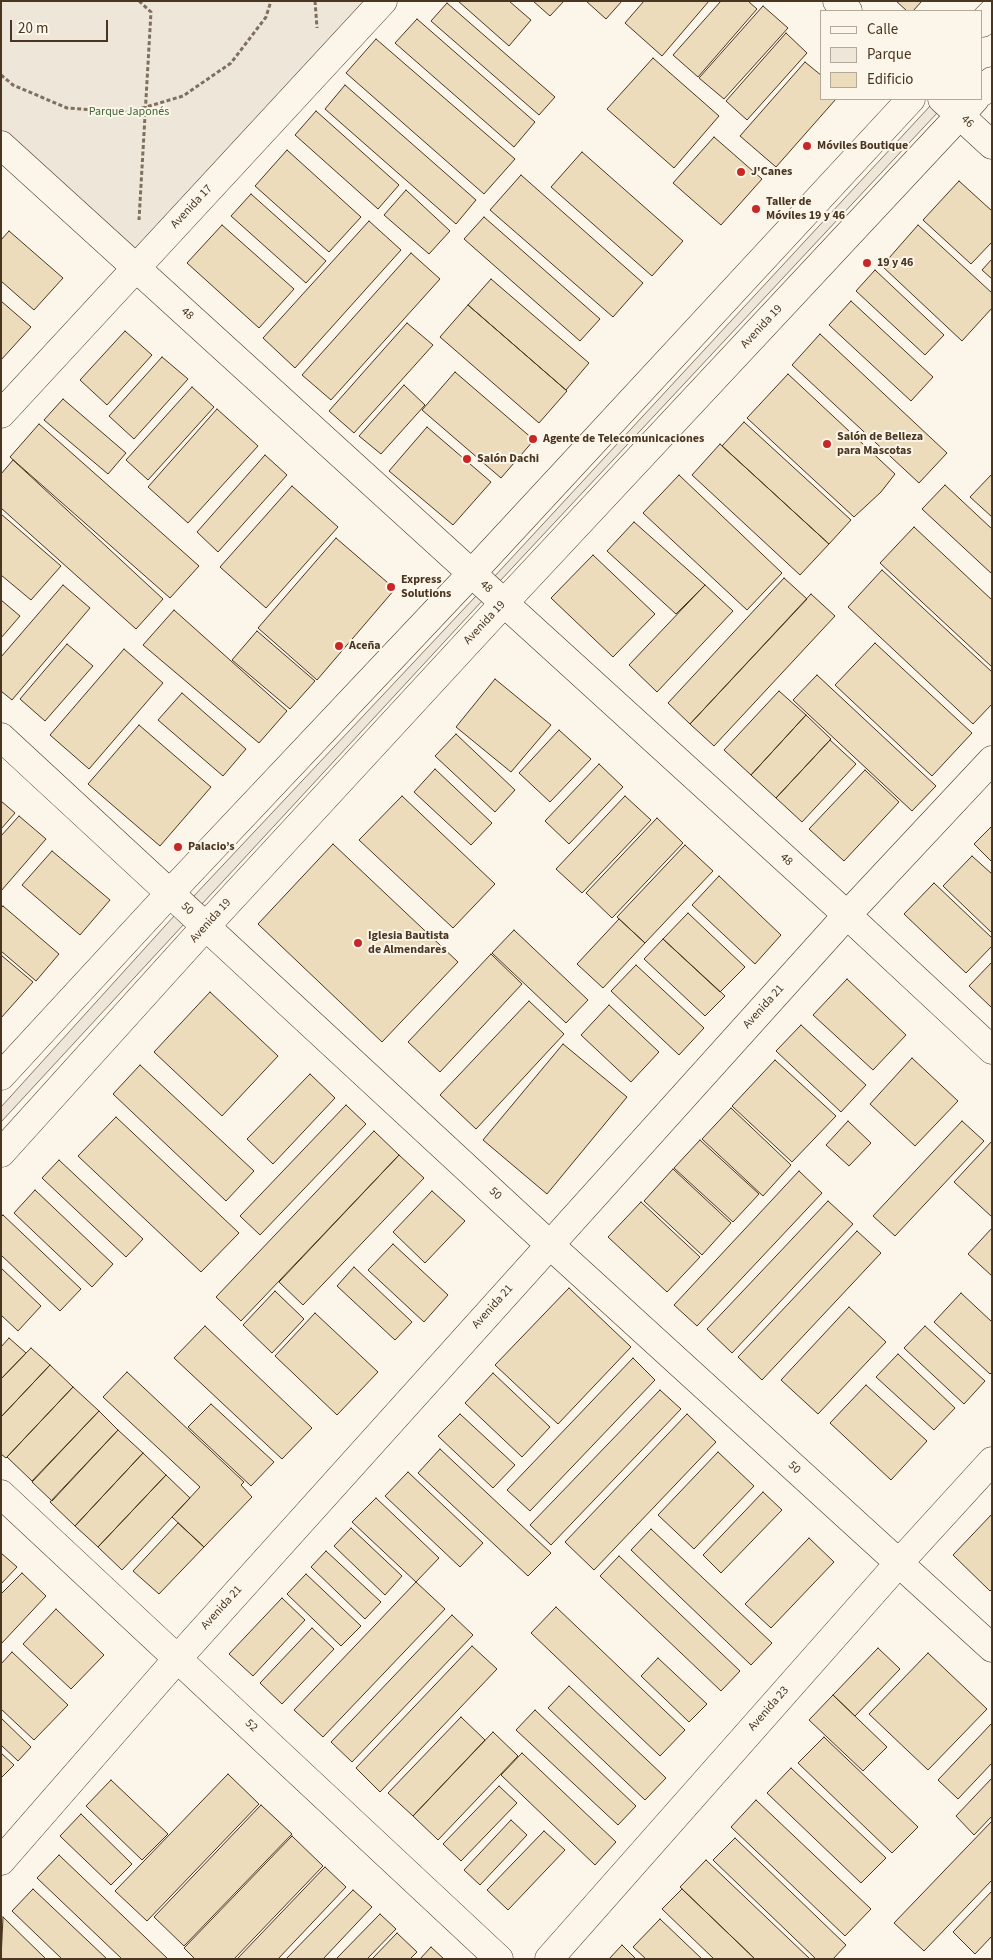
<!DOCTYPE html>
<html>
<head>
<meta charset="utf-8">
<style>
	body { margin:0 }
	#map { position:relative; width:993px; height:1960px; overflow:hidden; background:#fbf6e9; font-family:"Source Sans 3",sans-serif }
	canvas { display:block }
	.frame { position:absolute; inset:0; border:2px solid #4a3520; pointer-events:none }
	.legend { position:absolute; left:820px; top:10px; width:162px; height:90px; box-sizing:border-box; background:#fbf6e9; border:1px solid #b4a999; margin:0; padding:6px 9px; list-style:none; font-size:15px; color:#4a3520 }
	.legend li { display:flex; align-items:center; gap:10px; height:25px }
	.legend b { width:25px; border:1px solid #b4a999 }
	.scale { position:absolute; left:10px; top:20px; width:98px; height:22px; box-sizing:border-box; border:2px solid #4a3520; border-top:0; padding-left:6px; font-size:15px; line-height:18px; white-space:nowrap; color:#4a3520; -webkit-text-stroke:4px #fbf6e9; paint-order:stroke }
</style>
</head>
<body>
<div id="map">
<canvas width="993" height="1960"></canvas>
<div class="frame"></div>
<ul class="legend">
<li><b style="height:6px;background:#fbf6e9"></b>Calle</li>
<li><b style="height:14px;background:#ede6d9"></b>Parque</li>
<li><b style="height:14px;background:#ecdcbc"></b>Edificio</li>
</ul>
<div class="scale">20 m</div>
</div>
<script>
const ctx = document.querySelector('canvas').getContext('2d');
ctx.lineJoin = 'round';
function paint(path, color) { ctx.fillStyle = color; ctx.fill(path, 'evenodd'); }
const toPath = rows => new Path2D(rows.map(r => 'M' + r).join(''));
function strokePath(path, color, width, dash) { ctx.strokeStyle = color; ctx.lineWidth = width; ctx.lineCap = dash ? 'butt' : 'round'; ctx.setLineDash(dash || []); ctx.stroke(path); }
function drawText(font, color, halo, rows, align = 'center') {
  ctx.font = font + ' "Source Sans 3",sans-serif'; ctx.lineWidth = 4; ctx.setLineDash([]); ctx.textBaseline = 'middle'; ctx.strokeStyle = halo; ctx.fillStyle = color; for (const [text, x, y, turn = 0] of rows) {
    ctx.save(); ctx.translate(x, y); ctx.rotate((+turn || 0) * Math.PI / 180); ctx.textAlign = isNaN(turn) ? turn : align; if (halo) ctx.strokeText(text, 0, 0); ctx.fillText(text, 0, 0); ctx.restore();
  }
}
const green = toPath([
	[1,1,383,1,136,268,1,145,1,1],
	[931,105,938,112,499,582,493,578,931,105],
	[476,596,482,601,201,905,192,898,476,596],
	[175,915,184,924,1,1122,1,1107,175,915]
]);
paint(green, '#ede6d9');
strokePath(green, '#887966', 1);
const building = toPath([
	[458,1,509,1,531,20,509,46,458,1],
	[533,1,564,1,550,16,533,1],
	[586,1,622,1,606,19,586,1],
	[644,1,709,1,662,56,625,23,644,1],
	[721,1,748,1,757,9,698,77,673,55,721,1],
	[896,1,922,1,913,11,907,11,896,1],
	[447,3,555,97,539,115,431,21,447,3],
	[763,6,788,28,724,99,699,78,763,6],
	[417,19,535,122,514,147,395,43,417,19],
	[786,33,807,53,747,120,726,101,786,33],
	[376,39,515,159,484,194,346,73,376,39],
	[653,58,719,116,674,168,607,109,653,58],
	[805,62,822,76,822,99,836,99,776,167,740,136,805,62],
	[345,85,476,200,456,224,325,109,345,85],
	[316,111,399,185,378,209,295,135,316,111],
	[714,137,762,179,721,225,673,183,714,137],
	[287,150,361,217,329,252,255,186,287,150],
	[582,152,683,241,652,276,551,187,582,152],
	[521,175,643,283,613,317,490,210,521,175],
	[959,181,992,211,992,242,971,264,923,220,959,181],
	[406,190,450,231,429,254,384,215,406,190],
	[251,194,326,261,306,283,231,216,251,194],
	[484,217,600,319,580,341,464,239,484,217],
	[369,221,401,250,295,368,263,338,369,221],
	[222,225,294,289,259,328,187,263,222,225],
	[918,225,992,293,992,308,962,341,882,266,918,225],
	[9,231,63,278,34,310,1,281,1,240,9,231],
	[411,253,440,279,331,400,302,375,411,253],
	[992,259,992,279,982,270,992,259],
	[875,270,944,335,925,355,856,291,875,270],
	[491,279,589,363,566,390,468,305,491,279],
	[1,301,31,327,1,360,1,301],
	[851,301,933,377,911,401,829,325,851,301],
	[468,305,567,391,539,423,440,337,468,305],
	[407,323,433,345,354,433,329,411,407,323],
	[125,331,152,355,107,405,80,380,125,331],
	[820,334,947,453,919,483,792,365,820,334],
	[162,357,188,379,134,439,109,416,162,357],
	[455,372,534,440,501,478,422,410,455,372],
	[788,374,895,474,881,492,854,517,747,418,788,374],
	[404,385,425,405,381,454,359,436,404,385],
	[192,387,214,407,148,480,126,460,192,387],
	[63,399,126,453,108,474,44,420,63,399],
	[217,409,258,446,188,523,148,487,217,409],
	[744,422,851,520,829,544,722,446,744,422],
	[39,424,199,566,170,598,10,457,39,424],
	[427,427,491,482,453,525,389,471,427,427],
	[720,444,829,544,800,575,692,475,720,444],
	[265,455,287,475,218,552,197,532,265,455],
	[13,460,163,599,136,629,1,508,1,474,13,460],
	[992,474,992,517,970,497,992,474],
	[679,475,782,573,747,610,643,513,679,475],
	[945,485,992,529,992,574,922,509,945,485],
	[292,486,338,527,266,608,220,567,292,486],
	[1,514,61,566,31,600,1,575,1,514],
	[634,522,705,585,676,614,607,551,634,522],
	[914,527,992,600,992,667,880,563,914,527],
	[336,538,395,589,317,680,258,628,336,538],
	[593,555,655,614,613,657,551,598,593,555],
	[882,570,992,672,992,704,973,724,848,607,882,570],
	[784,578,807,599,690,724,668,703,784,578],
	[63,585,90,608,12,700,1,691,1,657,63,585],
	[705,585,733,611,657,692,629,665,705,585],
	[811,594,835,616,714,746,690,724,811,594],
	[1,600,20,616,1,638,1,600],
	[174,610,287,711,259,743,143,645,174,610],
	[257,631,315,681,290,709,232,660,257,631],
	[875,643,972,733,932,776,835,685,875,643],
	[67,644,93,666,45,721,20,699,67,644],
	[124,649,163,683,89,769,50,735,124,649],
	[817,675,936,786,912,811,793,700,817,675],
	[495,679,551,725,511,772,456,727,495,679],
	[779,691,806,715,751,775,724,750,779,691],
	[182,693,246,749,223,776,158,720,182,693],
	[806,715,831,739,776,798,751,775,806,715],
	[139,725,211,787,160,846,88,784,139,725],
	[559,730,591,759,550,802,519,773,559,730],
	[456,734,515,790,495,812,435,756,456,734],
	[830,740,856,764,802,822,776,798,830,740],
	[599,764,623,787,569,844,545,821,599,764],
	[435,769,492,823,471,845,414,792,435,769],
	[865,770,899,802,844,861,809,829,865,770],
	[402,796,495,884,453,928,359,840,402,796],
	[625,796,651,820,582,893,556,869,625,796],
	[1,801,15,813,1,829,1,801],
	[19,816,46,839,1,891,1,836,19,816],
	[657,818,683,843,612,918,586,893,657,818],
	[992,826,992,862,974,844,992,826],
	[333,844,458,962,382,1042,258,924,333,844],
	[685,845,713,871,645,943,617,917,685,845],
	[52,851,110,900,80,935,22,885,52,851],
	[972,856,992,874,992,933,943,886,972,856],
	[719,876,781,935,755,964,692,905,719,876],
	[934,883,992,938,992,946,966,973,904,914,934,883],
	[3,906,59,954,36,981,1,951,1,908,3,906],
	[688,913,745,967,720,992,663,939,688,913],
	[619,919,645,943,603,988,577,964,619,919],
	[514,930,588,1000,566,1023,492,953,514,930],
	[663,939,725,996,705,1016,644,959,663,939],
	[491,954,522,984,440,1072,408,1042,491,954],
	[1,955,33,982,1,1018,1,955],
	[992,962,992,1008,969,986,992,962],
	[636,965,704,1028,679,1055,611,991,636,965],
	[847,979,906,1035,873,1070,813,1015,847,979],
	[210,992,278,1056,222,1116,154,1052,210,992],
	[529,1001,564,1034,476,1129,440,1095,529,1001],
	[609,1005,659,1052,631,1082,581,1035,609,1005],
	[801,1025,866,1085,841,1112,776,1051,801,1025],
	[563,1044,627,1097,547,1194,483,1140,563,1044],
	[912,1058,958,1101,915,1146,870,1104,912,1058],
	[775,1060,836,1116,792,1162,732,1106,775,1060],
	[140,1065,254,1171,226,1201,113,1094,140,1065],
	[310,1074,335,1098,273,1164,247,1139,310,1074],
	[346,1105,366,1124,260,1235,240,1216,346,1105],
	[731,1108,791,1165,763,1196,702,1139,731,1108],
	[116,1117,239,1233,201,1272,78,1156,116,1117],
	[848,1121,871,1143,849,1166,826,1145,848,1121],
	[962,1121,984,1141,895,1236,873,1216,962,1121],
	[374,1131,399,1155,241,1321,216,1297,374,1131],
	[700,1140,759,1194,733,1222,674,1168,700,1140],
	[992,1141,992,1217,954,1182,992,1141],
	[399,1155,424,1178,303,1305,279,1282,399,1155],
	[59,1160,143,1239,126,1257,42,1178,59,1160],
	[673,1169,731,1223,702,1255,644,1201,673,1169],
	[799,1171,822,1193,697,1326,674,1305,799,1171],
	[35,1190,113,1264,92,1287,14,1213,35,1190],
	[432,1191,465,1221,425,1263,393,1232,432,1191],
	[828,1201,853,1224,732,1353,707,1329,828,1201],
	[641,1202,700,1257,667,1292,608,1237,641,1202],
	[3,1215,81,1289,60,1311,1,1255,1,1217,3,1215],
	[992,1228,992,1276,968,1254,992,1228],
	[857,1231,881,1253,762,1380,738,1357,857,1231],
	[393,1244,448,1295,424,1322,368,1270,393,1244],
	[354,1267,412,1322,395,1340,337,1286,354,1267],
	[1,1268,41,1306,18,1331,1,1315,1,1268],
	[569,1288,631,1347,558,1424,495,1365,569,1288],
	[275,1291,304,1319,272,1353,243,1325,275,1291],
	[961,1293,992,1322,992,1372,990,1374,934,1322,961,1293],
	[849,1307,886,1342,818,1414,781,1380,849,1307],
	[315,1313,378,1372,337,1415,275,1356,315,1313],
	[205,1326,312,1428,282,1459,174,1358,205,1326],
	[925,1326,985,1381,964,1404,904,1348,925,1326],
	[9,1338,26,1353,1,1379,1,1347,9,1338],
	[31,1348,50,1365,1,1417,1,1379,31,1348],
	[898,1354,955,1408,934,1430,876,1377,898,1354],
	[633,1358,655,1380,530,1511,507,1490,633,1358],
	[50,1365,73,1387,6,1458,1,1454,1,1417,50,1365],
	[127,1372,244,1482,241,1485,252,1497,204,1547,172,1517,200,1487,103,1397,127,1372],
	[493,1373,550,1427,522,1457,465,1403,493,1373],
	[866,1385,927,1441,891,1480,830,1423,866,1385],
	[73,1387,99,1411,32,1481,7,1457,73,1387],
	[660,1390,681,1409,551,1545,530,1525,660,1390],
	[211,1404,274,1462,251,1486,188,1427,211,1404],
	[99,1411,118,1430,52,1501,32,1482,99,1411],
	[460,1414,515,1465,493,1488,438,1436,460,1414],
	[687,1414,716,1442,594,1570,565,1542,687,1414],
	[118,1430,143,1453,75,1526,50,1502,118,1430],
	[440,1449,551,1553,528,1576,418,1473,440,1449],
	[718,1452,754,1486,694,1549,658,1515,718,1452],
	[143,1453,166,1475,98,1547,75,1526,143,1453],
	[408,1472,483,1543,460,1567,385,1496,408,1472],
	[166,1475,190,1498,122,1570,98,1547,166,1475],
	[763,1492,782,1510,721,1573,703,1555,763,1492],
	[376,1498,439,1558,416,1582,352,1522,376,1498],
	[992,1514,992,1589,990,1591,953,1555,992,1514],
	[178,1523,204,1547,159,1594,133,1571,178,1523],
	[351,1528,402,1576,385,1595,334,1546,351,1528],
	[651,1529,772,1643,751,1665,631,1550,651,1529],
	[809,1538,834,1562,771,1628,745,1604,809,1538],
	[326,1551,381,1602,365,1619,311,1567,326,1551],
	[1,1553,17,1567,1,1584,1,1553],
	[619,1556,740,1671,721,1691,600,1576,619,1556],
	[22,1573,46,1596,1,1644,1,1594,22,1573],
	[306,1574,361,1626,341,1646,287,1594,306,1574],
	[416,1582,445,1609,323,1737,294,1710,416,1582],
	[282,1598,305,1620,253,1676,229,1654,282,1598],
	[556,1607,685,1730,660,1756,531,1633,556,1607],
	[56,1609,104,1655,71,1689,23,1644,56,1609],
	[452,1615,473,1635,352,1762,331,1742,452,1615],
	[312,1628,334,1649,282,1704,260,1683,312,1628],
	[472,1646,497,1669,380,1792,356,1768,472,1646],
	[878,1648,900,1669,855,1716,833,1695,878,1648],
	[12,1652,68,1705,34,1740,1,1709,1,1664,12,1652],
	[928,1653,987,1709,928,1770,869,1714,928,1653],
	[658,1658,707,1704,689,1722,641,1676,658,1658],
	[569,1686,666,1778,645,1800,548,1708,569,1686],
	[833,1695,887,1747,863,1771,809,1720,833,1695],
	[535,1710,636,1806,618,1825,516,1730,535,1710],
	[461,1717,485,1740,413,1816,388,1793,461,1717],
	[1,1718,31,1747,18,1761,1,1745,1,1718],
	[992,1723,992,1763,958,1799,938,1780,992,1723],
	[493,1732,518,1756,438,1840,413,1816,493,1732],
	[824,1737,918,1827,892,1853,798,1763,824,1737],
	[1,1753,14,1765,1,1778,1,1753],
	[522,1753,616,1842,595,1865,501,1775,522,1753],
	[791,1768,886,1858,861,1883,767,1793,791,1768],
	[228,1774,259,1804,147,1921,115,1891,228,1774],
	[992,1778,992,1816,974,1835,956,1816,992,1778],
	[111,1780,168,1834,142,1860,86,1806,111,1780],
	[499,1786,517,1803,461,1861,443,1844,499,1786],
	[756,1800,871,1909,845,1936,731,1827,756,1800],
	[261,1805,292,1834,184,1946,154,1917,261,1805],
	[81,1814,132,1864,111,1885,60,1836,81,1814],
	[511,1820,527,1835,480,1885,464,1870,511,1820],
	[992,1821,992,1880,924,1951,894,1923,992,1821],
	[544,1831,565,1850,508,1910,487,1890,544,1831],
	[292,1836,323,1866,234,1959,195,1959,184,1948,292,1836],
	[735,1838,846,1945,833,1959,816,1959,713,1860,735,1838],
	[59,1855,168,1959,122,1959,37,1878,59,1855],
	[706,1860,810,1959,755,1959,680,1887,706,1860],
	[325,1867,346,1887,278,1959,237,1959,325,1867],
	[33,1889,107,1959,62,1959,12,1911,33,1889],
	[682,1889,755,1959,714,1959,662,1909,682,1889],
	[353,1890,372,1907,323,1959,286,1959,353,1890],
	[992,1891,992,1936,975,1954,953,1932,992,1891],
	[380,1914,396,1929,367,1959,336,1959,380,1914],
	[3,1917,46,1959,1,1959,3,1917],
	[660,1919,702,1959,646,1959,633,1947,660,1919],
	[397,1933,417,1952,410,1959,372,1959,397,1933],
	[622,1945,636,1959,609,1959,622,1945],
	[431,1947,444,1959,420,1959,431,1947]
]);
paint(building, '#ecdcbc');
strokePath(building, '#4a3520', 1);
const minor = toPath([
	[837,1,848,11],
	[942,99,992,145],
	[1,145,847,915,992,1050],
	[1,414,383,1],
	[1,737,550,1245,992,1648],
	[1,1494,499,1959],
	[1,1861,178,1658,847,915,992,760],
	[549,1959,898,1564,992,1461]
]);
const secondary = toPath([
	[982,23,992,13],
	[982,92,992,81],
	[1,1076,170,893,471,574,911,99],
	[1,1153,206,926,504,603,975,99]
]);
strokePath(minor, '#4a3520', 29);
strokePath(secondary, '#4a3520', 29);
strokePath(toPath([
	[139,1,151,12,139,220],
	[315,1,317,28],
	[1,75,13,85,67,108,126,112,146,107,183,96,231,63,266,17,271,1]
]), '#7f6f5c', 3, [4, 2.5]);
strokePath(minor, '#fbf6e9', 28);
strokePath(secondary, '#fbf6e9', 28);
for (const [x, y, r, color] of [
	[807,146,5,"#c62828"],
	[741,172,5,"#c62828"],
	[756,209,5,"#c62828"],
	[867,263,5,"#c62828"],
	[533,439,5,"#c62828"],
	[827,444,5,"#c62828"],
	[467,459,5,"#c62828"],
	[391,587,5,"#c62828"],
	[339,646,5,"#c62828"],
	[178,847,5,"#c62828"],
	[358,943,5,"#c62828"]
]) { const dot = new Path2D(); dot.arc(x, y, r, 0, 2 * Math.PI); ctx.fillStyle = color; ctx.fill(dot); strokePath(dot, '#fbf6e9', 2); }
drawText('12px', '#436837', '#fbf6e9', [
	["Parque Japonés",129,112]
]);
drawText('12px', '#4a3520', '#fbf6e9', [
	["46",967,122,43],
	["Avenida 17",192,207,-47],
	["48",187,314,42],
	["Avenida 19",762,327,-47],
	["48",486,587,42],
	["Avenida 19",485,623,-47],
	["48",786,860,42],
	["50",187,909,43],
	["Avenida 19",211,921,-48],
	["Avenida 21",764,1007,-48],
	["50",495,1194,43],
	["Avenida 21",493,1307,-48],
	["50",794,1468,43],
	["Avenida 21",222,1608,-48],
	["Avenida 23",769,1709,-49],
	["52",251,1726,43]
]);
drawText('bold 12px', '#4a3520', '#fbf6e9', [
	["Móviles Boutique",817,146],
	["J'Canes",751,172],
	["Taller de",766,202],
	["Móviles 19 y 46",766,216],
	["19 y 46",877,263],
	["Salón de Belleza",837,437],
	["para Mascotas",837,451],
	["Agente de Telecomunicaciones",543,439],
	["Salón Dachi",477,459],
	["Express",401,580],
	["Solutions",401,594],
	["Aceña",349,646],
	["Palacio’s",188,847],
	["Iglesia Bautista",368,936],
	["de Almendares",368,950]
], 'left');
</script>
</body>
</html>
